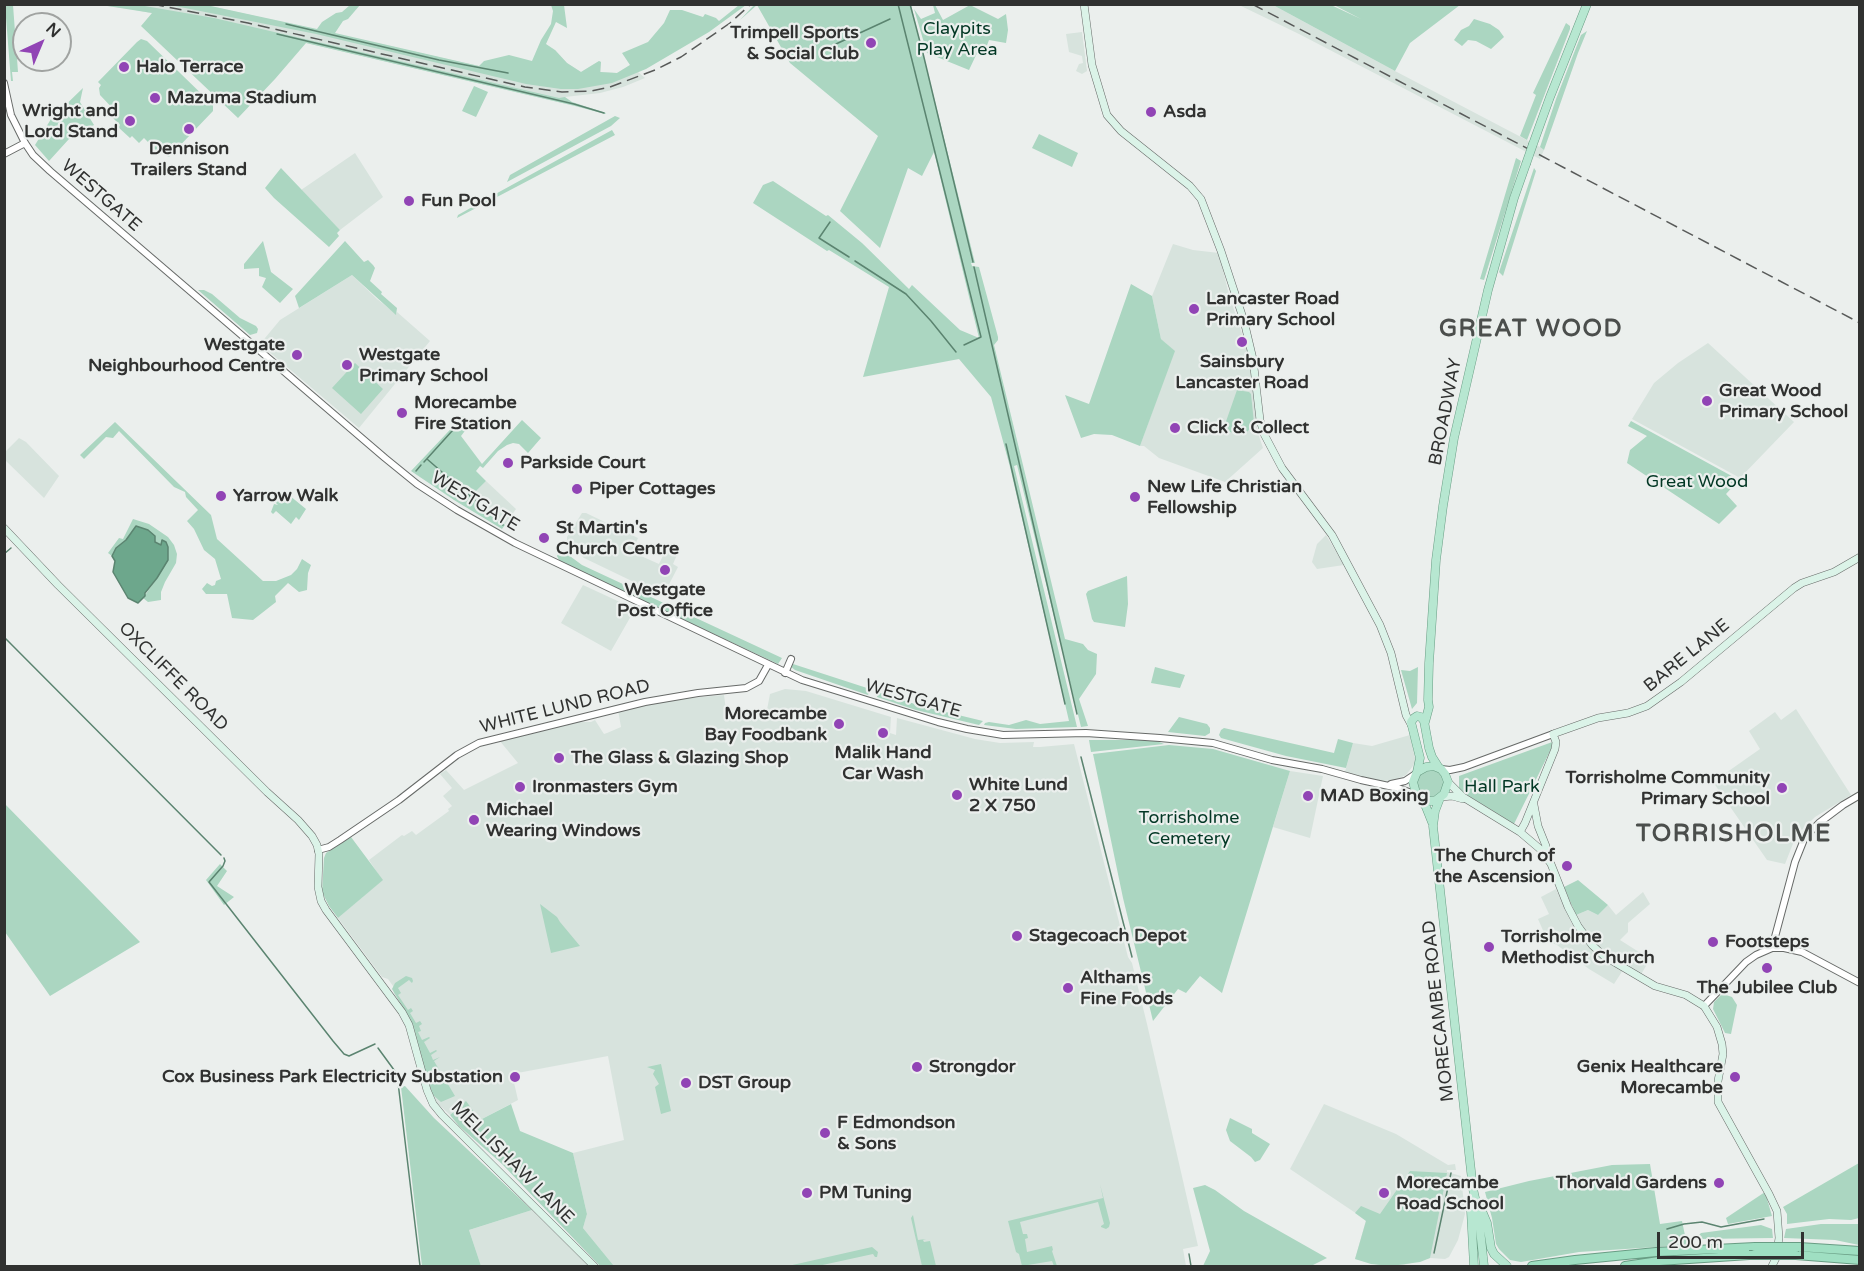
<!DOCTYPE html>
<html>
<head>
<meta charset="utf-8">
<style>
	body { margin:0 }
	#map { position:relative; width:1864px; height:1271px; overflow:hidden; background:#ebefed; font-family:"Varela Round",sans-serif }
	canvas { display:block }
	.frame { position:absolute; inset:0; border:6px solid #303130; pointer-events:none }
	.north { position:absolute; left:12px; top:12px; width:60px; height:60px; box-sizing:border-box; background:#ebefed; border:2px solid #a0a3a1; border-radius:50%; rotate:44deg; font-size:16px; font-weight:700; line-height:24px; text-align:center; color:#303130 }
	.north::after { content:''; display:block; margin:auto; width:21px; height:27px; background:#9144b5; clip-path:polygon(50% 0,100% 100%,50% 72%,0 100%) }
	.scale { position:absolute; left:1657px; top:1232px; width:147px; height:27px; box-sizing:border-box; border:3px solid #303130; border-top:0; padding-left:8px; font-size:18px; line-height:21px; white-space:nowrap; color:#303130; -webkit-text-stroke:4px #ebefed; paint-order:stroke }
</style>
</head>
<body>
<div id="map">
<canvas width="1864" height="1271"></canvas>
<div class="frame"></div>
<div class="north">N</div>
<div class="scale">200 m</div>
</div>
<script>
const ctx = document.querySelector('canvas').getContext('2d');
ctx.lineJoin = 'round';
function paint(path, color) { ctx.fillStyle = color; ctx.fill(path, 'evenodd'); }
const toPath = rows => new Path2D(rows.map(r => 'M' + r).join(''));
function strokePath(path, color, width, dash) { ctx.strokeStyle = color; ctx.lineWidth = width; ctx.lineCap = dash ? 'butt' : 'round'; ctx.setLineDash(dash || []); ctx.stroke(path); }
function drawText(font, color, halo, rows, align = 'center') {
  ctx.font = font + ' "Varela Round",sans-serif'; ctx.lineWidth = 4.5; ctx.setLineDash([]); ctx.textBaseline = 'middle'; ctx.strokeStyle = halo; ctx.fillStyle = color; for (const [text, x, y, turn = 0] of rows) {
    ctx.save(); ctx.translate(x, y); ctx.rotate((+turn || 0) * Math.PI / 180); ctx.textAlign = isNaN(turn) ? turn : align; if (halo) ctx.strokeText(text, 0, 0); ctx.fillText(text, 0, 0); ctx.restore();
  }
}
paint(toPath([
	[101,5,206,5,510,73,536,67,555,50,567,63,581,72,599,61,601,62,601,72,617,73,630,65,645,78,623,87,600,93,565,97,563,103,306,43,130,9],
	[1239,5,1273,5,1395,71,1540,147,1544,150,1540,159,1299,34],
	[1082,32,1087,71,1082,74,1076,71,1079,64,1083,63,1082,56,1069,52,1066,34],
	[355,153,383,197,340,230,301,190],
	[1173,244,1193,250,1219,253,1229,295,1251,360,1257,430,1263,448,1225,482,1159,458,1144,446,1140,446,1174,351,1161,339,1152,296],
	[352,275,377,299,396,314,397,312,430,341,359,428,260,344,280,320],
	[1708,343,1794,422,1740,478,1632,419,1654,383,1678,363],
	[19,438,26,442,59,476,44,498,5,460,5,452],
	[486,481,516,509,505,525,472,495],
	[582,513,586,513,638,538,632,552,659,564,669,543,680,548,673,564,678,567,663,596,584,558,567,544,567,537],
	[1326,535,1344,565,1317,569,1312,562,1317,544],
	[583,585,635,609,611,651,561,623],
	[785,689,806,691,891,717,890,733,896,735,897,718,975,739,1000,743,1034,742,1033,747,1040,747,1074,744,1117,914,1128,957,1132,963,1147,1024,1198,1246,1183,1249,1186,1266,614,1266,583,1228,587,1214,573,1153,624,1140,608,1056,512,1074,518,1100,480,1120,462,1104,450,1115,437,1103,431,1090,407,1014,394,994,393,986,388,979,382,977,338,918,382,880,369,860,402,835,404,836,412,831,416,835,449,811,448,809,452,806,443,796,452,788,440,774,446,770,464,790,518,763,499,740,578,722,591,722,595,720,602,731,604,734,607,733,621,727,618,710,668,700,724,695,727,718,766,715,770,694],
	[1796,709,1851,795,1815,817,1796,836,1785,864,1767,860,1713,782,1760,749,1749,731,1775,712,1781,720],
	[1410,735,1416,762,1406,775,1395,780,1381,781,1345,772,1353,743,1372,746],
	[1290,771,1323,776,1310,838,1273,827],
	[1556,889,1572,924,1576,915,1588,910,1598,915,1608,905,1616,915,1643,892,1650,904,1628,923,1628,932,1620,940,1650,959,1639,978,1623,970,1614,984,1589,969,1557,945,1545,940,1545,935,1538,919,1549,914,1541,897],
	[1324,1104,1396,1134,1448,1165,1455,1164,1456,1170,1447,1170,1447,1172,1461,1176,1465,1214,1458,1240,1449,1257,1445,1259,1430,1258,1400,1266,1383,1266,1355,1259,1366,1220,1290,1169],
	[532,1210,589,1266,481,1266,469,1230]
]), '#d7e3dd');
paint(toPath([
	[5,5,13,5,18,72,12,72,13,81,11,81],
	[101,5,139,5,214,18,559,98,565,97,572,102,606,113,605,114,575,106,306,43,275,79,238,118,141,26,152,13],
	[170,5,206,5,317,29,322,22,336,13,342,12,350,5,360,5,348,19,343,21,335,33,479,66,484,61,509,55,532,61,541,40,551,24,553,11,551,5,564,5,567,28,556,22,546,44,555,50,567,63,581,72,599,61,601,62,600,72,617,73,630,65,622,53,648,42,664,23,670,10,682,10,703,17,705,14,716,18,719,21,739,5,746,5,709,32,646,69,612,83,578,89,561,89,526,84,316,34],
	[754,5,911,5,975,263,971,263,972,266,979,267,998,337,998,340,994,345,1065,639,1083,644,1088,650,1097,654,1096,674,1079,699,1088,726,1081,727,1017,465,1014,466,1077,727,1016,729,984,725,985,723,989,722,1009,725,1026,720,1040,724,1069,721,1010,467,991,397,959,359,863,377,889,287,829,250,827,251,753,203,763,185,773,181,826,216,828,215,862,243,909,289,912,285,960,330,979,338,934,152,922,176,908,168,880,248,840,211,878,136,790,63,757,5,740,20],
	[933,5,935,5,943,20,970,5,998,19,1006,14,1008,30,1006,43,989,40,986,48,994,52,993,54,982,49,978,51,969,70,927,53,914,9,921,19,935,13],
	[1273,5,1331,5,1361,19,1334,5,1460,5,1410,43,1395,71],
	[1474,19,1490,24,1499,30,1504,37,1491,49,1476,41,1468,40,1462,46,1454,40,1461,30,1469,26],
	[1566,23,1570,26,1570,29,1527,140,1520,136,1536,95,1533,93],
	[1587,31,1578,53,1544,150,1540,147,1556,99,1581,35],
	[141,39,147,41,213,105,213,111,169,157,157,151,144,138,139,143,132,136,130,138,118,127,120,125,113,118,117,113,100,95,99,88,101,85,98,82,137,42],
	[474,86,488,92,476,117,462,111],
	[83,88,80,102,94,125,69,139,49,161,35,145,51,119],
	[615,116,620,118,611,126,507,182,510,175],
	[612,130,615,135,457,218,458,215,490,197],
	[1039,134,1078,153,1072,167,1032,148],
	[1516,158,1521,161,1484,280,1480,279],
	[281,168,340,230,337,233,339,236,329,247,274,198,265,188],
	[1534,168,1536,171,1503,276,1499,272],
	[263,241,271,272,293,289,280,303,262,287,266,278,259,276,259,268,244,269,244,264],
	[345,241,364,262,368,260,373,265,375,268,370,281,382,292,381,294,397,308,396,315,352,275,299,308,295,296],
	[1131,284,1152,296,1161,339,1175,351,1140,446,1112,435,1094,434,1081,438,1065,395,1089,404],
	[198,290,204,290,212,294,240,318,256,326,258,329,257,333,250,335],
	[355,363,383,389,361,414,332,388],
	[1237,390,1249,392,1251,394,1254,423,1248,431,1241,435,1223,430],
	[463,416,471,423,461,436,482,464,522,420,541,438,528,453,519,444,513,443,507,445,498,451,483,468,480,466,476,471,486,481,472,495,505,525,502,529,454,500,411,471],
	[1631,421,1739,480,1726,494,1737,506,1719,524,1627,463,1630,450,1647,436,1628,426],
	[115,422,211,515,217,539,263,581,276,581,291,575,297,569,302,559,311,565,308,573,307,590,299,592,288,583,275,596,276,602,253,620,232,618,227,594,206,594,202,589,207,583,212,586,215,585,216,581,221,579,215,559,204,550,194,529,187,521,198,510,186,497,185,492,174,487,119,431,113,438,106,437,84,459,80,455],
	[281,491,284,491,306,509,299,520,296,517,291,524,276,511,273,514,271,512,274,504,278,505,274,501],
	[133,519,149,524,168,537,174,545,177,554,176,563,165,582,161,592,161,600,148,602,143,598,157,578,161,545,155,542,154,536,126,540,116,548,112,556,108,553,119,538,123,539],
	[563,551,582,565,782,658,778,664,560,562,557,556,559,552],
	[1127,576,1128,604,1125,627,1094,622,1092,619,1089,606,1086,594,1088,591],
	[793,664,867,688,869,693,868,695,795,670,790,666],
	[1155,667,1185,675,1180,688,1151,683],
	[1418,667,1417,703,1412,709,1401,670,1410,671],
	[878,693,881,693,921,706,983,721,979,725,916,710,877,697],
	[1179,717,1207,724,1210,728,1210,733,1205,736,1168,732],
	[1224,728,1334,753,1338,739,1353,743,1346,768,1286,756,1221,738,1219,735,1221,730],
	[1089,740,1154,740,1164,744,1091,752],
	[1555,741,1514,824,1459,790,1459,776],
	[1169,745,1213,749,1290,771,1222,993,1200,976,1186,993,1178,989,1153,1021,1123,898,1093,754],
	'1416 783a14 14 0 1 1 28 0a14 14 0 1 1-28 0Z',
	[4,803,140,942,50,996,5,932],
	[351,837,383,880,338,918,329,906,322,892,324,858,326,853],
	[220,864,227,871,217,886,234,897,224,905,206,880],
	[1578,880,1608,905,1598,915,1588,910,1576,915,1564,887],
	[540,904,557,917,560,922,580,946,551,953],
	[406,976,412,978,413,981,412,983,409,980,398,988,401,993,398,995,408,1010,411,1008,413,1011,410,1013,416,1023,420,1021,422,1024,419,1026,421,1031,418,1032,422,1040,429,1037,430,1038,424,1042,430,1053,436,1050,437,1051,431,1055,433,1060,440,1057,434,1061,455,1096,441,1102,433,1095,431,1090,407,1014,392,989,395,983],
	[1721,995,1726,995,1732,997,1737,1005,1731,1034,1725,1033,1713,1009,1714,1002],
	[661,1064,671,1111,661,1114,655,1087,659,1084,653,1074,655,1070,647,1067],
	[405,1086,434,1118,532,1210,469,1230,481,1266,422,1266,401,1087],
	[466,1101,480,1120,511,1104,520,1131,573,1153,587,1214,583,1228,614,1266,600,1266,502,1164,459,1126,450,1115],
	[1230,1118,1252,1129,1252,1133,1270,1144,1260,1160,1255,1162,1251,1157,1230,1141,1226,1130],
	[1859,1163,1859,1218,1851,1220,1829,1219,1787,1224,1787,1214,1783,1207],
	[1650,1164,1660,1224,1682,1221,1687,1245,1579,1252,1521,1262,1510,1260,1499,1249,1496,1244,1492,1218,1485,1192,1529,1181,1612,1165],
	[1410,1171,1447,1173,1430,1258,1420,1262,1391,1266,1371,1264,1355,1259,1366,1221,1355,1213,1361,1206,1380,1214],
	[1100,1184,1110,1223,1109,1227,1106,1229,1101,1227,1101,1226,1104,1224,1098,1202,1020,1222,1023,1234,1027,1234,1028,1238,1025,1239,1027,1252,1052,1246,1053,1250,1052,1251,1057,1266,1054,1266,1052,1261,1022,1266,1019,1254,1016,1252,1008,1221,1103,1198],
	[1205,1185,1215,1190,1244,1211,1327,1258,1311,1266,1203,1266,1210,1251,1193,1188],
	[1765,1192,1772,1216,1728,1224,1726,1218],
	[913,1215,918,1240,926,1239,923,1240,924,1242,930,1241,936,1266,922,1266,911,1218],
	[1821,1224,1859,1224,1859,1245,1835,1240,1784,1238,1786,1229],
	[1761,1225,1772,1229,1773,1238,1698,1239,1698,1236,1701,1233],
	[872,1247,878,1252,877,1257,875,1257,873,1254,818,1266,788,1266]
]), '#abd6c1');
const water = toPath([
	[136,526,148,530,155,536,155,542,161,545,162,540,166,542,168,547,168,560,157,578,145,593,145,596,138,603,128,598,113,572,115,561,112,556,116,548,126,540,136,526]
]);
paint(water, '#6da78c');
strokePath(water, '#5b8470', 1.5);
strokePath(toPath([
	[898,4,981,337,964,345],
	[910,4,920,42],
	[286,24,439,60,508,73],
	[277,34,574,104,604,113],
	[921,45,973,262],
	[823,50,890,19],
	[830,222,819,238,849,257],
	[855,261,906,294,931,321,956,352],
	[974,267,1077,714],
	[1006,444,1065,704],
	[427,459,458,486],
	[424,462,462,420],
	[416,471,421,465],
	[462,489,503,525],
	[4,554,11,548],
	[4,637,221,855],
	[1081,757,1132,957],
	[224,858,225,861,223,866,209,882,333,1041,344,1054,349,1056,375,1044],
	[378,1048,397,1074,420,1266],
	[1667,1229,1684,1224,1702,1222,1721,1227,1764,1219],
	[1434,1253,1451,1173],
	[1189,1254,1191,1266]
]), '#5b8470', 1.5);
const tertiary = toPath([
	[4,83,11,115,25,143,33,155,50,171,385,458,417,484,457,510,515,543,802,680,938,722,967,729,1003,735,1086,733,1160,738,1213,743,1272,760,1322,769,1361,780,1398,788,1417,795],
	[4,154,25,143],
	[785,673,791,659],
	[1441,769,1450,770,1464,767,1553,734],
	[1391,784,1405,781,1417,773],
	[318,850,329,847,340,840,399,800,457,755,479,743,645,702,698,693,746,688,759,681,768,665],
	[1772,948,1795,862,1805,837,1819,823,1843,805,1860,795],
	[1704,1006,1746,962,1756,955,1772,948,1784,948,1802,952,1860,983]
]);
const secondary = toPath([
	[1084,4,1092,65,1107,115,1121,131,1190,186,1201,199,1221,251,1244,321,1253,359,1260,420,1264,434,1282,468,1332,535,1380,625,1391,653,1406,715,1412,726],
	[4,528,58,585,267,792,298,820,312,836,317,845,319,854,318,887,321,901,326,910,402,1012,409,1025,427,1090,433,1104,442,1115,594,1266],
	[1448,782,1463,797,1520,832,1540,849,1551,864,1568,907,1578,926,1592,945,1604,956,1655,986,1686,995,1704,1006,1717,1027,1722,1044,1723,1054,1718,1081,1718,1102,1769,1194,1777,1211,1779,1238,1776,1258,1772,1266],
	[1441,797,1452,796,1463,799],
	[1534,805,1538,826,1546,846,1547,857],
	[1520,832,1525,823,1555,749,1556,742,1553,734,1598,718,1628,713,1647,706,1681,682,1794,588,1802,583,1834,572,1860,557]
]);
const primary = toPath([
	[1533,144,1550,97,1587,4],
	[1425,722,1429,707,1428,700,1429,663,1436,560,1443,506,1454,438,1488,290,1514,198,1526,164],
	[1417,772,1420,758,1411,722,1414,718,1417,716,1421,717,1424,721,1429,748,1432,757,1439,768],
	[1421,798,1430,801,1435,801,1444,794,1448,782,1445,774,1441,769,1434,766,1426,767,1417,772,1413,782,1416,793,1426,807,1432,822],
	[1440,798,1435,811,1433,826,1473,1189,1478,1211,1484,1266],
	[1473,1196,1471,1211,1474,1266],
	[1479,1204,1487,1223,1491,1248,1494,1254,1507,1266]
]);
const trunk = toPath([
	[1799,1247,1860,1251],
	[1796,1255,1860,1260],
	[1532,1266,1575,1260,1656,1252,1755,1247],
	[1625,1266,1659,1261,1749,1255]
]);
strokePath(tertiary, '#676a68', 8);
strokePath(secondary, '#676a68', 8);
strokePath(primary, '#699d84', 9);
strokePath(trunk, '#699d84', 10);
strokePath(tertiary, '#fff', 6);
strokePath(secondary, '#dbf3e8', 7);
strokePath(primary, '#b7e7d1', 8);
strokePath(trunk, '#9fdfc2', 8);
strokePath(toPath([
	[152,4,248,23,525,87,562,92,591,91,610,87,655,70,681,57,730,23,751,4],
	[1252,4,1860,323]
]), '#585a59', 1.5, [12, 6]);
const primaryBridge = toPath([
	[1526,164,1533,144]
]);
const trunkBridge = toPath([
	[1755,1247,1799,1247],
	[1749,1255,1796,1255]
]);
strokePath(primaryBridge, '#699d84', 9, []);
strokePath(trunkBridge, '#699d84', 10, []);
strokePath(primaryBridge, '#b7e7d1', 8);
strokePath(trunkBridge, '#9fdfc2', 8);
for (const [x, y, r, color] of [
	[871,43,6,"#9144b5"],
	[124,67,6,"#9144b5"],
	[155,98,6,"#9144b5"],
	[1151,112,6,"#9144b5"],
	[130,121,6,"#9144b5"],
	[189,129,6,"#9144b5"],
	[409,201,6,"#9144b5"],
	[1194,309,6,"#9144b5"],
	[1242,342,6,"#9144b5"],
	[297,355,6,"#9144b5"],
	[347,365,6,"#9144b5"],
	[1707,401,6,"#9144b5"],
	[402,413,6,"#9144b5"],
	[1175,428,6,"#9144b5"],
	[508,463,6,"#9144b5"],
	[577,489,6,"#9144b5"],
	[221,496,6,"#9144b5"],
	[1135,497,6,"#9144b5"],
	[544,538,6,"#9144b5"],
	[665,570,6,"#9144b5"],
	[839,724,6,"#9144b5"],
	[883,733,6,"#9144b5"],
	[559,758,6,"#9144b5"],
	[520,787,6,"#9144b5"],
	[1782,788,6,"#9144b5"],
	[957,795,6,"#9144b5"],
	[1308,796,6,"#9144b5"],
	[474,820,6,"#9144b5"],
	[1567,866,6,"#9144b5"],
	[1017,936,6,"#9144b5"],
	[1713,942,6,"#9144b5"],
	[1489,947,6,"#9144b5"],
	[1767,968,6,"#9144b5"],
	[1068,988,6,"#9144b5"],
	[917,1067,6,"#9144b5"],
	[515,1077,6,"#9144b5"],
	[1735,1077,6,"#9144b5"],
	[686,1083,6,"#9144b5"],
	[825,1133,6,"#9144b5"],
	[1719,1183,6,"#9144b5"],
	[807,1193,6,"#9144b5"],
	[1384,1193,6,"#9144b5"]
]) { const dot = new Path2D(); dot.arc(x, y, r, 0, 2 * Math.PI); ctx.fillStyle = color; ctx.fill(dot); strokePath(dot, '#ebefed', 2); }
drawText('18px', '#023724', '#ebefed', [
	["Claypits",957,29],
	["Play Area",957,50],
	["Great Wood",1697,482],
	["Hall Park",1502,787],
	["Torrisholme",1189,818],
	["Cemetery",1189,839]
]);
drawText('bold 18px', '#303130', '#ebefed', [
	["Trimpell Sports",859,33,"right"],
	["& Social Club",859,54,"right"],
	["Halo Terrace",136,67],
	["Mazuma Stadium",167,98],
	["Wright and",118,111,"right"],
	["Lord Stand",118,132,"right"],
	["Asda",1163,112],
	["Dennison",189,149,"center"],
	["Trailers Stand",189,170,"center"],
	["Fun Pool",421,201],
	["Lancaster Road",1206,299],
	["Primary School",1206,320],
	["Westgate",285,345,"right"],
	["Neighbourhood Centre",285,366,"right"],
	["Westgate",359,355],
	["Primary School",359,376],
	["Sainsbury",1242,362,"center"],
	["Lancaster Road",1242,383,"center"],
	["Great Wood",1719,391],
	["Primary School",1719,412],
	["Morecambe",414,403],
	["Fire Station",414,424],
	["Click & Collect",1187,428],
	["Parkside Court",520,463],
	["New Life Christian",1147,487],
	["Fellowship",1147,508],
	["Piper Cottages",589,489],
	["Yarrow Walk",233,496],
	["St Martin's",556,528],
	["Church Centre",556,549],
	["Westgate",665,590,"center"],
	["Post Office",665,611,"center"],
	["Morecambe",827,714,"right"],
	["Bay Foodbank",827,735,"right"],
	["Malik Hand",883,753,"center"],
	["Car Wash",883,774,"center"],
	["The Glass & Glazing Shop",571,758],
	["Torrisholme Community",1770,778,"right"],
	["Primary School",1770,799,"right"],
	["White Lund",969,785],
	["2 X 750",969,806],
	["Ironmasters Gym",532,787],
	["MAD Boxing",1320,796],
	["Michael",486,810],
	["Wearing Windows",486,831],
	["The Church of",1555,856,"right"],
	["the Ascension",1555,877,"right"],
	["Stagecoach Depot",1029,936],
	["Torrisholme",1501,937],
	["Methodist Church",1501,958],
	["Footsteps",1725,942],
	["Althams",1080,978],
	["Fine Foods",1080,999],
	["The Jubilee Club",1767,988,"center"],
	["Strongdor",929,1067],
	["Genix Healthcare",1723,1067,"right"],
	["Morecambe",1723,1088,"right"],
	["Cox Business Park Electricity Substation",503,1077,"right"],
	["DST Group",698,1083],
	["F Edmondson",837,1123],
	["& Sons",837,1144],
	["Morecambe",1396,1183],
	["Road School",1396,1204],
	["Thorvald Gardens",1707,1183,"right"],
	["PM Tuning",819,1193]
], 'left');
drawText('18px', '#303130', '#ebefed', [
	["WESTGATE",101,196,41],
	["BROADWAY",1446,412,-79],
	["WESTGATE",475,502,31],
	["BARE LANE",1687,656,-39],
	["OXCLIFFE ROAD",173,677,45],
	["WESTGATE",913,699,16],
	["WHITE LUND ROAD",565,707,-14],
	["MORECAMBE ROAD",1439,1011,-96],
	["MELLISHAW LANE",512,1163,45]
]);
ctx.letterSpacing = '1.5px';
drawText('bold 24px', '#4b4e4c', '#ebefed', [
	["GREAT WOOD",1531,330],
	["TORRISHOLME",1734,835]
]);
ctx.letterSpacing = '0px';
</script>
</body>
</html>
